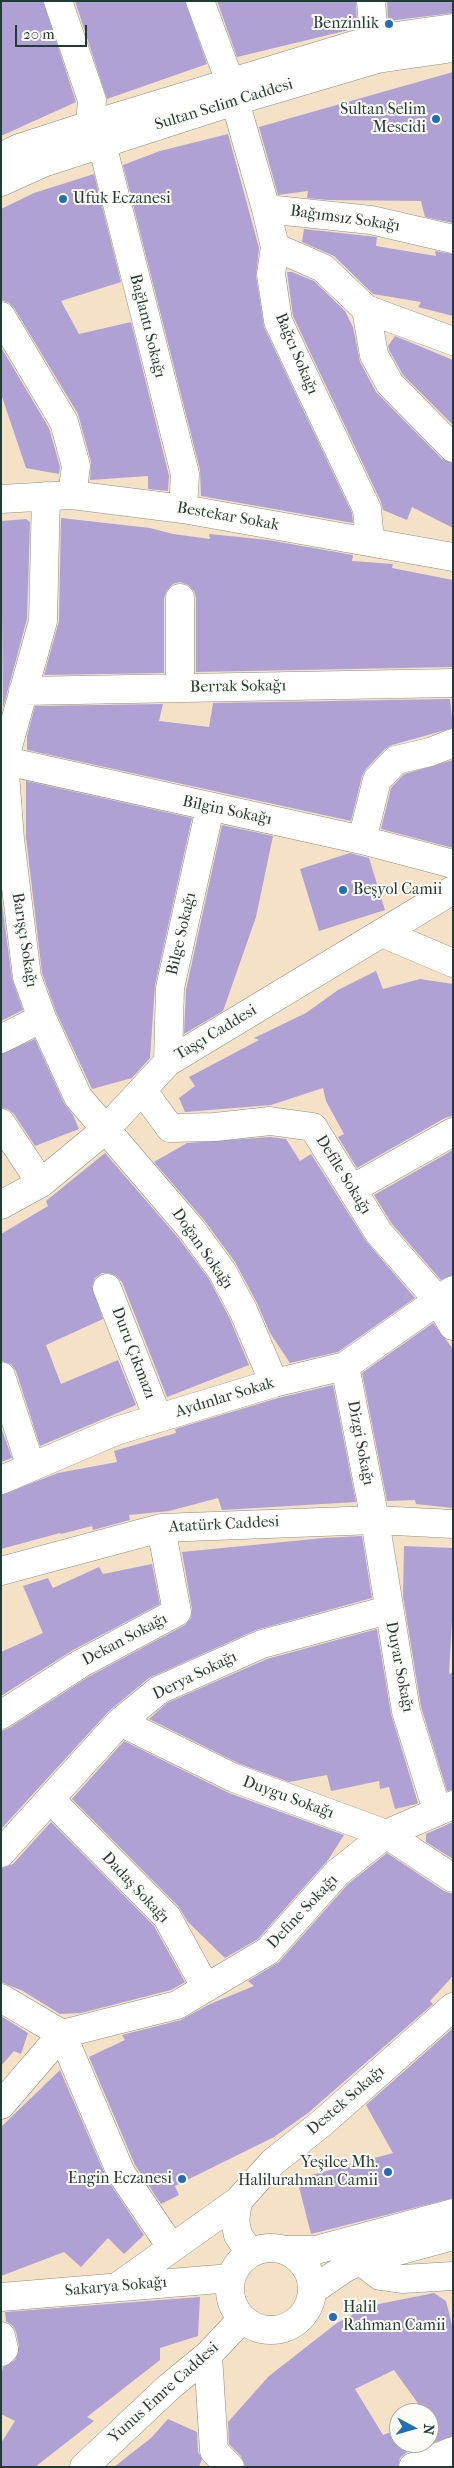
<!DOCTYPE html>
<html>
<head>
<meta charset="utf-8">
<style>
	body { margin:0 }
	#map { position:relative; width:454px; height:2468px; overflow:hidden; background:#f5e1c6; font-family:"IM FELL French Canon",serif }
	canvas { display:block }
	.frame { position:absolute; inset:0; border:2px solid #1f3d34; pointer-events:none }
	.north { position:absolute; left:389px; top:2403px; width:50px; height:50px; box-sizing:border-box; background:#fdfcf7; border:1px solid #a4b0a9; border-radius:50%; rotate:96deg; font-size:14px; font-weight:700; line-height:20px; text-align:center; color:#1f3d34 }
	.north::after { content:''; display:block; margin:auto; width:18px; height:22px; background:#1f6fb2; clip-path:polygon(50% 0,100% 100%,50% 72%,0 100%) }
	.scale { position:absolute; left:15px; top:25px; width:72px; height:22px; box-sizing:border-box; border:2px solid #1f3d34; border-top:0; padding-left:6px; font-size:15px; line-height:18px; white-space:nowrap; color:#1f3d34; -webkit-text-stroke:4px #fdfcf7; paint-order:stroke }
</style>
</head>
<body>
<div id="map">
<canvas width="454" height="2468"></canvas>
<div class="frame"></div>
<div class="north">N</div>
<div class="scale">20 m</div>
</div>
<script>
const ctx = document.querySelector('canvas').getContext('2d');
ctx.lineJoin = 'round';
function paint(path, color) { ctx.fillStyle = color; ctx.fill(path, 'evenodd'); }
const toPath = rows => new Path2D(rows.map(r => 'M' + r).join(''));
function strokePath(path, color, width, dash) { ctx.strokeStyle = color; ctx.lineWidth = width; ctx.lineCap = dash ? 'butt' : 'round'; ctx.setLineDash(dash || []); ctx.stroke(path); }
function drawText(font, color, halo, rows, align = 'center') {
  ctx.font = font + ' "IM FELL French Canon",serif'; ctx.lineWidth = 4; ctx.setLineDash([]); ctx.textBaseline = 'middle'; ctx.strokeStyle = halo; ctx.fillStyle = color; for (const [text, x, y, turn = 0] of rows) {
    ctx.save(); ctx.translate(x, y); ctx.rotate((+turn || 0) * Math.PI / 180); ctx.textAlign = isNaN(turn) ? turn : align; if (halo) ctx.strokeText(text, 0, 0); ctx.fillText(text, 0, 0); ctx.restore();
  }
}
paint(toPath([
	[1,1,43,1,76,102,1,136],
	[75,1,185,1,207,64,107,99],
	[217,1,356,1,357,28,237,57],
	[387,1,453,1,453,13,388,21],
	[453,72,453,223,425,217,421,201,328,200,307,198,308,191,278,195,259,127],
	[228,134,259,248,256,276,264,327,352,513,353,523,201,496,200,470,123,165,160,151],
	[94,174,121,282,61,301,79,334,131,322,169,476,168,491,148,489,148,476,90,480,91,462,78,414,14,308,9,303,1,300,1,209,34,193],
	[304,229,377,237,376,246,436,256,435,251,453,254,453,316,418,307,421,302,373,294,334,256,302,242],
	[287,272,292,272,314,281,345,311,353,327,360,362,376,392,442,459,453,463,453,528,412,507,407,520,383,510,381,502,293,316],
	[395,336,453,360,453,425,403,375,389,350,388,346],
	[1,347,49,428,60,467,59,474,26,468,1,394],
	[61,518,150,528,173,534,210,539,209,534,268,540,353,555,352,561,393,564,392,568,453,580,453,667,196,672,196,598,194,591,188,585,180,582,173,584,167,590,164,598,164,673,44,675,59,621],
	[26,519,30,522,27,619,3,708,1,521],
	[450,699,453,728,392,745,385,749,366,769,362,776,351,821,27,750,27,736,35,706,163,704,159,721,209,727,213,703],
	[453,760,453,848,381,829,391,788,404,774],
	[26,781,192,818,155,985,150,1058,132,1078,92,1089,56,1012,42,973,26,837],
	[222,825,273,836,256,917,223,1011,184,1034,186,990],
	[350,853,369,858,385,910,319,931,300,869],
	[1,896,12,979,23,1010,1,1021],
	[376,971,383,989,420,979,453,984,453,1116,445,1118,357,1168,338,1137,344,1134,326,1101,323,1088,271,1105,185,1112,179,1098,195,1086,189,1077,259,1040,254,1038,306,1013,338,990],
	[35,1039,64,1103,73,1115,79,1129,35,1146,14,1114,8,1109,1,1108,1,1054],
	[270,1137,286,1139,300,1161,311,1154,366,1241,415,1298,338,1352,290,1363,270,1333,257,1303,235,1262,204,1220,154,1162,187,1143],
	[453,1150,453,1275,441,1280,392,1224,374,1195],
	[105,1153,180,1240,209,1279,229,1317,249,1365,167,1397,122,1282,116,1276,109,1273,102,1273,95,1278,92,1286,103,1319,46,1345,61,1384,118,1360,136,1405,40,1446,16,1371,11,1364,1,1361,1,1234,48,1206,46,1201],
	[433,1323,453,1349,453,1508,416,1504,415,1500,387,1501,362,1373],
	[333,1385,356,1502,222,1510,218,1498,169,1511,129,1515,130,1520,93,1530,92,1526,61,1534,60,1533,1,1549,1,1495,58,1473,117,1462,114,1451,176,1433,175,1429,278,1398],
	[1,1427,12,1458,1,1462],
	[362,1536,372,1598,256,1630,149,1678,109,1711,1,1829,1,1731,9,1728,88,1677,185,1625,191,1618,192,1609,182,1552,324,1538],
	[404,1546,453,1548,453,1603,449,1674,453,1672,453,1790,447,1791,421,1707,403,1596],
	[152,1564,160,1604,73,1650,1,1696,1,1652,43,1633,23,1586,48,1578,53,1588,99,1567,103,1574],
	[377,1629,391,1714,418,1803,416,1804,395,1809,389,1787,380,1789,379,1781,331,1791,327,1775,289,1782,240,1764,149,1719,167,1703,267,1659],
	[124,1741,229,1793,344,1835,328,1860,258,1939,225,1958,188,1922,178,1906,72,1799],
	[51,1822,154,1926,185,1982,171,1990,81,2013,60,2014,23,1991,1,1982,1,1868,13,1864],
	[453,1822,453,1859,426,1842,426,1834],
	[387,1853,444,1891,453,1894,453,1976,430,2001,433,2004,308,2113,274,2137,175,2186,179,2195,161,2204,135,2165,89,2057,125,2040,122,2035,181,2020,210,2004,254,1986,248,1981,279,1962,348,1884],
	[1,2016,28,2033,21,2054,14,2051,1,2066],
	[453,2028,453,2198,311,2234,297,2179,393,2153,366,2105],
	[60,2070,107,2179,144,2235,124,2254,108,2238,81,2267,64,2252,1,2276,1,2127],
	[434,2293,446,2301,453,2329,453,2436,407,2452,400,2458,398,2467,245,2467,241,2456,229,2444,228,2422,269,2376,337,2323,369,2306],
	[394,2370,425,2413,429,2413,429,2443,399,2443,399,2429,383,2435,355,2389],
	[200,2297,198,2336,160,2348,160,2360,87,2417,94,2421,35,2467,1,2467,1,2443,15,2421,1,2414,1,2376,3,2367,15,2360,19,2346,16,2332,13,2326,6,2321,5,2312],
	[168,2419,197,2432,198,2452,202,2459,199,2467,114,2467,151,2438]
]), '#afa1d3');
const minor = toPath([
	[58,1,92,100,90,125],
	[200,1,230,82],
	[371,1,374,39],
	[235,101,266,209,275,247,271,274,278,321,367,509,370,541],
	[102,144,185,474,183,509],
	[266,209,371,220,453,239],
	[275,247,323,268,366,309,453,341],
	[366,309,374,355,390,384,453,448],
	[1,316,64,422,76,466,72,495],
	[46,496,43,621,4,761,10,839,27,977,42,1018,78,1097,192,1230,222,1271,243,1310,274,1383],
	[1,499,72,495,183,509,453,557],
	[180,688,180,598],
	[23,691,453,683],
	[1,760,362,840,453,864],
	[362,840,377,780,396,760,430,752,453,743],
	[382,933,453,963],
	[1,1039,42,1018],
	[168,1062,170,988,210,808],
	[143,1091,170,1128,215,1127,270,1121,313,1127,379,1233,437,1299,453,1326],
	[1,1123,41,1183],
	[352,1189,453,1132],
	[1,1205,41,1183,105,1130,168,1062,453,890],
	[107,1288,158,1418],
	[345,1366,375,1520,406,1711,437,1810],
	[1,1376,31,1467],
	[1,1480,116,1431,274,1383,345,1366,453,1290],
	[1,1571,161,1528,375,1520,453,1524],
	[1,1715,80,1664,177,1612,161,1528],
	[120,1722,234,1778,386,1834,453,1878],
	[50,1799,167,1917,206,1988],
	[1,1853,120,1722,159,1690,262,1644,388,1610],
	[1,1998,62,2034],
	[62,2034,177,2005,268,1951,337,1873,386,1834,453,1805],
	[62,2034,121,2173,172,2248],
	[1,2105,62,2034],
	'230 2289a41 41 0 1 1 82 0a41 41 0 1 1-82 0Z',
	[286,2250,316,2250,453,2213],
	[250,2253,238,2235,235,2221,238,2201,273,2162,322,2123,453,2007],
	[361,2261,380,2276,402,2279,453,2276],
	[117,2287,238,2201],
	[313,2290,345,2268,361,2261,453,2236],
	[1,2297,231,2278],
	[1,2336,4,2349,1,2352],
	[208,2355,214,2451,230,2467],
	[84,2467,169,2387,208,2355,242,2319],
	[413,2467,453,2451]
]);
const major = toPath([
	[1,157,19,148,90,125,374,39,453,28],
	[1,182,43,163,235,101,377,59,453,48]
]);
strokePath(minor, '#8a8f7d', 29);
strokePath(major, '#8a8f7d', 29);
strokePath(minor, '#fff', 28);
strokePath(major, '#fff', 28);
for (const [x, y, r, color] of [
	[389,24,5,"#1f6fb2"],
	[436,119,5,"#1f6fb2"],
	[63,199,5,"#1f6fb2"],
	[343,890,5,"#1f6fb2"],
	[388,2172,5,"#1f6fb2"],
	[182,2179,5,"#1f6fb2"],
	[333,2317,5,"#1f6fb2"]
]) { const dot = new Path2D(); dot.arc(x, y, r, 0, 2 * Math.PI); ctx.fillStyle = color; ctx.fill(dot); strokePath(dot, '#fdfcf7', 2); }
drawText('16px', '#1f3d34', '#fdfcf7', [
	["Benzinlik",379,24],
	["Sultan Selim",426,110],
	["Mescidi",426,128],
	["Ufuk Eczanesi",73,199,"left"],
	["Beşyol Camii",353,890,"left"],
	["Yeşilce Mh.",378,2163],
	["Halilurahman Camii",378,2181],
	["Engin Eczanesi",172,2179],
	["Halil",343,2308,"left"],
	["Rahman Camii",343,2326,"left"]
], 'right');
drawText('16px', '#1f3d34', '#fdfcf7', [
	["Sultan Selim Caddesi",224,105,-17],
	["Bağımsız Sokağı",345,219,8],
	["Bağlantı Sokağı",147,326,76],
	["Bağcı Sokağı",296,354,67],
	["Bestekar Sokak",228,517,10],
	["Berrak Sokağı",238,687,-1],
	["Bilgin Sokağı",227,811,12],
	["Bilge Sokağı",182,934,-77],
	["Barışçı Sokağı",24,940,81],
	["Taşçı Caddesi",216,1033,-31],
	["Defile Sokağı",343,1175,58],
	["Doğan Sokağı",202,1249,55],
	["Duru Çıkmazı",133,1353,69],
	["Aydınlar Sokak",225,1398,-17],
	["Dizgi Sokağı",360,1443,79],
	["Atatürk Caddesi",224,1525,-3],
	["Dekan Sokağı",125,1640,-28],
	["Duyar Sokağı",399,1667,79],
	["Derya Sokağı",195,1676,-26],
	["Duygu Sokağı",288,1798,20],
	["Dadaş Sokağı",135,1888,47],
	["Define Sokağı",303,1912,-47],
	["Destek Sokağı",346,2101,-41],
	["Sakarya Sokağı",116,2287,-5],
	["Yunus Emre Caddesi",164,2393,-42]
]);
</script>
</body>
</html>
